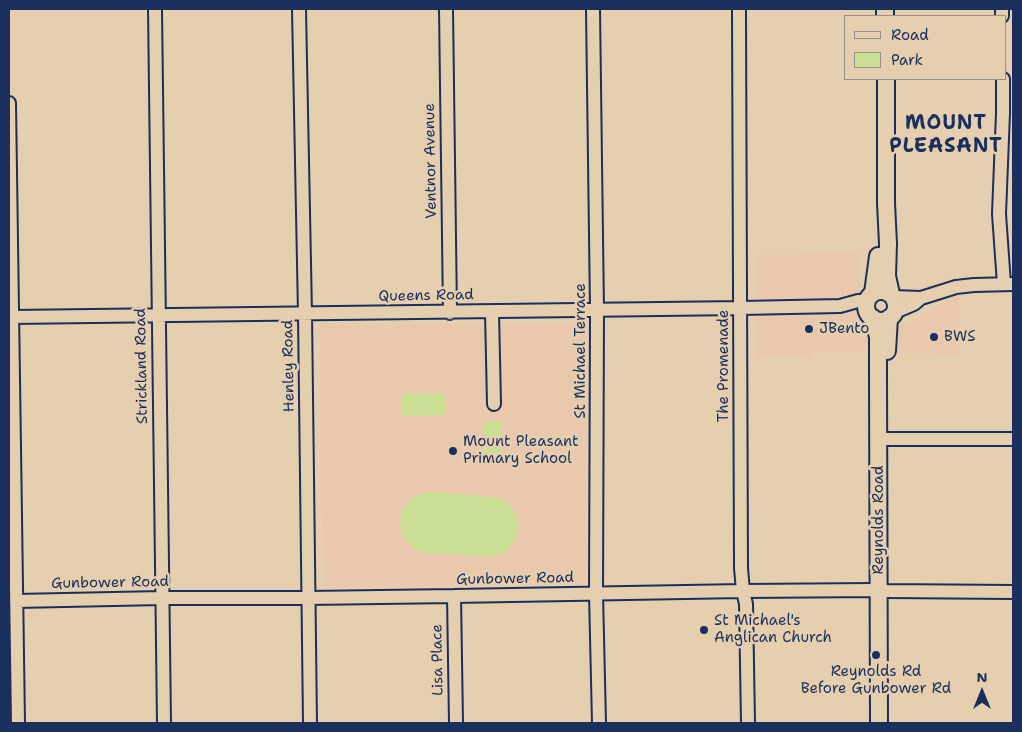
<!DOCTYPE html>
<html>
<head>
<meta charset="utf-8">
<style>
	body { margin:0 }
	#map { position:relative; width:1022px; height:732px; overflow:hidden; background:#e6cfae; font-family:"Shantell Sans",sans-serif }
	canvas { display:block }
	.frame { position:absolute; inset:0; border:10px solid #1b2f5e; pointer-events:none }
	.legend { position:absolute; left:844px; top:15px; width:162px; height:65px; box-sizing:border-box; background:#e6cfae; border:1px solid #958f8e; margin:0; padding:6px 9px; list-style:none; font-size:15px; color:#1b2f5e }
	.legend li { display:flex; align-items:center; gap:10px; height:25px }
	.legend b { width:25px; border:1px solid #958f8e }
	.north { position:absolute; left:957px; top:667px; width:50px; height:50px; -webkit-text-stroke:4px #e6cfae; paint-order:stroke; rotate:0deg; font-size:14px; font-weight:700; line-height:20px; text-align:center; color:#1b2f5e }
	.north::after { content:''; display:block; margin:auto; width:18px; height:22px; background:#1b2f5e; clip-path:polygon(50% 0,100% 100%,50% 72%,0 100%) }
</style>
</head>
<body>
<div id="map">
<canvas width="1022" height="732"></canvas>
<div class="frame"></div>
<ul class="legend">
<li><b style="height:6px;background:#e6cfae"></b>Road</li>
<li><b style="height:14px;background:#cadf94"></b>Park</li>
</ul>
<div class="north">N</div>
</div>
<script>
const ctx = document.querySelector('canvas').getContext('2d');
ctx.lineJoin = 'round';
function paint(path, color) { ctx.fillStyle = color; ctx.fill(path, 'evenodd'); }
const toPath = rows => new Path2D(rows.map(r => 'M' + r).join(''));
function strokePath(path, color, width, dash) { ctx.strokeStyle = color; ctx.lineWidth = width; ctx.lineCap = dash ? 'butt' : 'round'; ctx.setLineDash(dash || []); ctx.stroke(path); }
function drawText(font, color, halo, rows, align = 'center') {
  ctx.font = font + ' "Shantell Sans",sans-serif'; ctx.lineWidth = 5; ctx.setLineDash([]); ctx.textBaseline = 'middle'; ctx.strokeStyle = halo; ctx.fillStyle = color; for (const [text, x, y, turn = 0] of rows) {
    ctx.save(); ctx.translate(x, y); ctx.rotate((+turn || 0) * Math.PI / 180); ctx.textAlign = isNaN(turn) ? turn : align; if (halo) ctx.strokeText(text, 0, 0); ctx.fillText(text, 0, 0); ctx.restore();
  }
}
paint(toPath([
	[860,252,860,321,864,325,905,325,959,293,960,354,866,352,811,352,811,358,756,358,757,256],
	[587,323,586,584,324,588,320,459,320,325]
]), '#eac8ad');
paint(toPath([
	[446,393,446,415,402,416,401,394],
	[484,422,502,422,502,462,484,462],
	[431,492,494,497,501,499,510,505,515,513,518,518,518,530,514,542,509,548,501,554,488,557,427,553,421,552,413,548,405,540,401,531,400,522,402,512,407,504,413,498,422,493]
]), '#cadf94');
const minor = toPath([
	[155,9,164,723],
	[299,9,305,314,310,723],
	[446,9,450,313],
	[593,9,597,311,596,594,599,723],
	[739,9,741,568,743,591,746,604,748,723],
	[1002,9,1002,16],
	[1003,79,1003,113,999,214,1004,284],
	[9,103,18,723],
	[893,297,921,298],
	[492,312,494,404],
	[895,312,914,304,921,298,956,287,974,285,1013,284],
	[12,317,741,308,840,306,858,301,867,301],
	[878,439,1013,439],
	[454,596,456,723],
	[16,601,162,598,308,598,454,596,743,591,874,590,887,591,1013,592]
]);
const major = toPath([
	[885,16,885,9],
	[886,79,886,203,888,244,887,276,891,294],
	'866 306a15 15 0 1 1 30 0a15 15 0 1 1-30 0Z',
	[873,293,878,256],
	[873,318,878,337,878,374,879,723],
	[887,351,889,318]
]);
strokePath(minor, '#1b2f5e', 16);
strokePath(major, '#1b2f5e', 20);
strokePath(minor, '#e6cfae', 12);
strokePath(major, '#e6cfae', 16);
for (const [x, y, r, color] of [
	[809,329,5,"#1b2f5e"],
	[934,337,5,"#1b2f5e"],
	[453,451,5,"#1b2f5e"],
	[704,630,5,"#1b2f5e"],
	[876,655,5,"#1b2f5e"]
]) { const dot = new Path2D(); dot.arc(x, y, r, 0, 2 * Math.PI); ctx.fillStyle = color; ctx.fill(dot); strokePath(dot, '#e6cfae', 2); }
drawText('15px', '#1b2f5e', '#e6cfae', [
	["Ventnor Avenue",431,161,-91],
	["Queens Road",426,296,-1],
	["St Michael Terrace",581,351,-90],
	["Strickland Road",142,366,-91],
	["Henley Road",289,366,-91],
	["The Promenade",724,366,-90],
	["Reynolds Road",879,520,-90],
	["Gunbower Road",515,579,-1],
	["Gunbower Road",110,583,-1],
	["Lisa Place",438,660,-91]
]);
drawText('15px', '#1b2f5e', '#e6cfae', [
	["JBento",819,329],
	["BWS",944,337],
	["Mount Pleasant",463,442],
	["Primary School",463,459],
	["St Michael's",714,621],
	["Anglican Church",714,638],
	["Reynolds Rd",876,672,"center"],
	["Before Gunbower Rd",876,689,"center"]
], 'left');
ctx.letterSpacing = '1px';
drawText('bold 20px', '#1b2f5e', '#e6cfae', [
	["MOUNT",946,124],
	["PLEASANT",946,147]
]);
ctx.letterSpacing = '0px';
</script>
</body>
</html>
